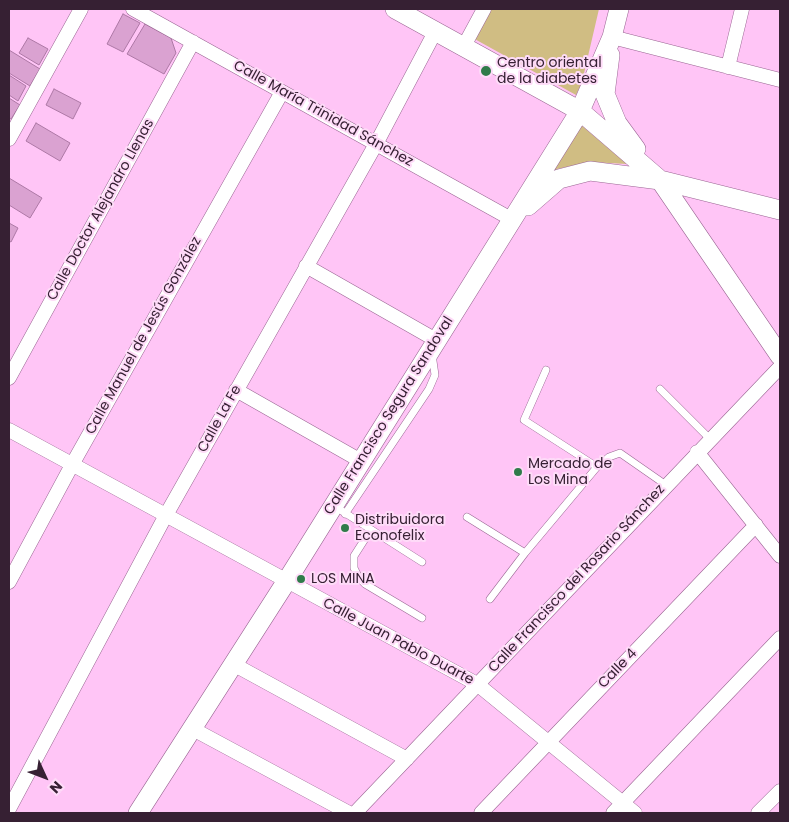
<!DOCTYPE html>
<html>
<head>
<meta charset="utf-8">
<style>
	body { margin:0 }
	#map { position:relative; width:789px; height:822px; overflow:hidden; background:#ffc5f6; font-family:Poppins,sans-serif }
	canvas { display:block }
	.frame { position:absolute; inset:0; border:10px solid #362033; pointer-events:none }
	.north { position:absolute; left:20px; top:752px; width:50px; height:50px; -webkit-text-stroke:4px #fedbf8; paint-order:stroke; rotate:133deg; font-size:14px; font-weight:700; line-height:20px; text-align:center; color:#362033 }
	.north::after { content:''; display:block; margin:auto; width:18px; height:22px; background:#362033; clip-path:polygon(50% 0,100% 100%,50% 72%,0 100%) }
</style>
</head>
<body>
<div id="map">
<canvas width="789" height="822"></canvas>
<div class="frame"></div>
<div class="north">N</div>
</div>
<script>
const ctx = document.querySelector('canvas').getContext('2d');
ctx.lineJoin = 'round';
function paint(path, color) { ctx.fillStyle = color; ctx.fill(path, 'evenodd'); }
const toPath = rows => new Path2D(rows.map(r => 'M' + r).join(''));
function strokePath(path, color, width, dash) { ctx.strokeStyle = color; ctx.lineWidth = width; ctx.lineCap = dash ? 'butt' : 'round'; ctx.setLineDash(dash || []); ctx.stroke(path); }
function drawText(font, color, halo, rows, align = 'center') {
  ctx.font = font + ' Poppins,sans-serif'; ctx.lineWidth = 4; ctx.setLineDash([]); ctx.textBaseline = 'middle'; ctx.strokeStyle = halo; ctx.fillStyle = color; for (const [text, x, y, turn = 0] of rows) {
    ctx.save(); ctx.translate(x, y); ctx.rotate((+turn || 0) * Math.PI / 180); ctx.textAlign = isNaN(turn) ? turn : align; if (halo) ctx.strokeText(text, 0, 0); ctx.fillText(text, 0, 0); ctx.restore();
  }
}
paint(toPath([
	[492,9,599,9,582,82,576,95,471,37],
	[580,124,627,164,590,162,557,169,542,185]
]), '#d0bd83');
const building = toPath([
	[123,14,140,23,123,52,107,44,123,14],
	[145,24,171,38,176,53,164,74,127,54,145,24],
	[28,38,48,49,39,65,19,53,28,38],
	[9,50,40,69,30,86,9,73,9,50],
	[9,75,26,86,18,101,9,95,9,75],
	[54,89,81,103,73,119,46,105,54,89],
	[9,98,20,105,11,119,9,118,9,98],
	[36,123,70,143,60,161,26,141,36,123],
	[9,178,42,198,30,218,9,205,9,178],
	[9,223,18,228,11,242,9,241,9,223]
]);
paint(building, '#daa2d1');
strokePath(building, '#ad78a5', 1);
const service = toPath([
	[546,370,524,420,597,467],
	[660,389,710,439],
	[342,511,422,562],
	[345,514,429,389,435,375,432,354],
	[467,517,525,553],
	[370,531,354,556,354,568,359,578,365,584,422,618],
	[490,599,525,553,597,467,609,457,620,453,666,485]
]);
const minor = toPath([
	[133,9,513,220],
	[612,37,780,80],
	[464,46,484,9],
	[728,67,742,9],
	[9,139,81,9],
	[306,266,436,340],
	[9,378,193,42],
	[236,390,361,461],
	[9,430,477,684,635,813],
	[697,452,780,556],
	[9,582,73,463,282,92],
	[233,664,407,759],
	[191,728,349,813],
	[9,809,166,515,376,144,435,32],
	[355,813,780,367],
	[481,813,756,525],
	[613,813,780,638],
	[758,813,780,791]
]);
const secondary = toPath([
	[395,9,580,111,660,180,780,356],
	[610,55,605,94,617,123,636,149],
	[528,206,559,179,590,171,660,180,780,210],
	[138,813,286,582,580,111,612,37,619,9]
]);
strokePath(service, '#9a6693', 8);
strokePath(minor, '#9a6693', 15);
strokePath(secondary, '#9a6693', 20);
strokePath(service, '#fff', 7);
strokePath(minor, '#fff', 14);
strokePath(secondary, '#fff', 19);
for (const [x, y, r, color] of [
	[486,71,6,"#307b4a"],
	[518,472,5,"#307b4a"],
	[345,528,5,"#307b4a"],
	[301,579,5,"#307b4a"]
]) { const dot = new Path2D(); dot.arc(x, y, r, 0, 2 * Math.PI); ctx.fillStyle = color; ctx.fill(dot); strokePath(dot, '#fedbf8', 2); }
drawText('14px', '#362033', '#fedbf8', [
	["Centro oriental",497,63],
	["de la diabetes",497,79],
	["Mercado de",528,464],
	["Los Mina",528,480],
	["Distribuidora",355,520],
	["Econofelix",355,536],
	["LOS MINA",311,579]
], 'left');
drawText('14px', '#362033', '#fedbf8', [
	["Calle María Trinidad Sánchez",323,114,29],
	["Calle Doctor Alejandro Llenas",101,210,-61],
	["Calle Manuel de Jesús González",144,336,-61],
	["Calle Francisco Segura Sandoval",389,416,-58],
	["Calle La Fe",220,419,-61],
	["Calle Francisco del Rosario Sánchez",577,579,-47],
	["Calle Juan Pablo Duarte",398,642,28],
	["Calle 4",618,669,-46]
]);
</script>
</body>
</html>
